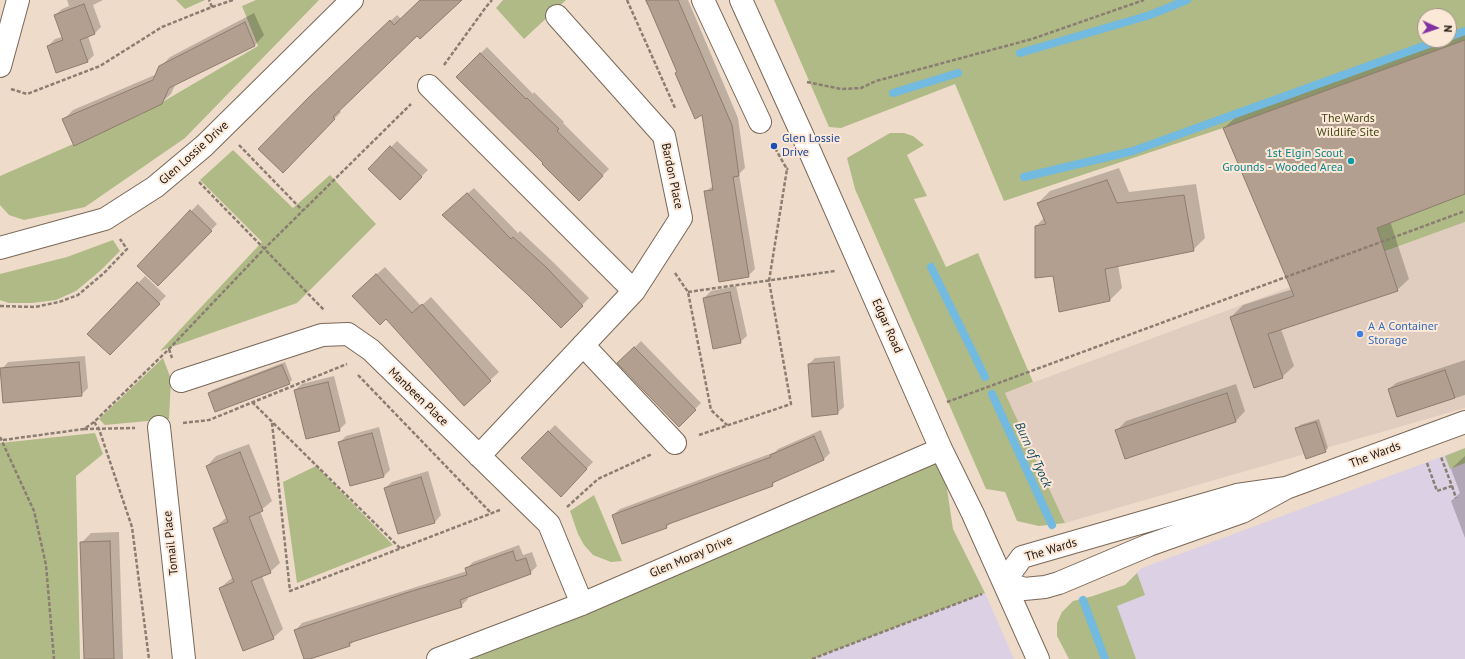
<!DOCTYPE html>
<html>
<head>
<meta charset="utf-8">
<style>
	body { margin:0 }
	#map { position:relative; width:1465px; height:659px; overflow:hidden; background:#efdbca; font-family:"PT Sans",sans-serif }
	canvas { display:block }
	.north { position:absolute; left:1417px; top:8px; width:40px; height:40px; box-sizing:border-box; background:#fce8d7; border:1px solid #a29387; border-radius:50%; rotate:93deg; font-size:11px; font-weight:700; line-height:16px; text-align:center; color:#1b140e }
	.north::after { content:''; display:block; margin:auto; width:14px; height:18px; background:#8132a2; clip-path:polygon(50% 0,100% 100%,50% 72%,0 100%) }
</style>
</head>
<body>
<div id="map">
<canvas width="1465" height="659"></canvas>
<div class="north">N</div>
</div>
<script>
const ctx = document.querySelector('canvas').getContext('2d');
ctx.lineJoin = 'round';
function paint(path, color) { ctx.fillStyle = color; ctx.fill(path, 'evenodd'); }
const toPath = rows => new Path2D(rows.map(r => 'M' + r).join(''));
function strokePath(path, color, width, dash) { ctx.strokeStyle = color; ctx.lineWidth = width; ctx.lineCap = dash ? 'butt' : 'round'; ctx.setLineDash(dash || []); ctx.stroke(path); }
function drawText(font, color, halo, rows, align = 'center') {
  ctx.font = font + ' "PT Sans",sans-serif'; ctx.lineWidth = 4; ctx.setLineDash([]); ctx.textBaseline = 'middle'; ctx.strokeStyle = halo; ctx.fillStyle = color; for (const [text, x, y, turn = 0] of rows) {
    ctx.save(); ctx.translate(x, y); ctx.rotate((+turn || 0) * Math.PI / 180); ctx.textAlign = isNaN(turn) ? turn : align; if (halo) ctx.strokeText(text, 0, 0); ctx.fillText(text, 0, 0); ctx.restore();
  }
}
paint(toPath([
	[1465,448,1465,659,1116,659,1093,597,1125,585,1142,568],
	[985,593,1014,659,812,659]
]), '#dcd0e4');
paint(toPath([
	[1465,222,1465,408,1065,523,1005,393]
]), '#e1cdbf');
paint(toPath([
	[176,0,205,0,185,9],
	[256,0,319,0,185,138,85,207,24,220,9,215,0,205,0,176,142,114,258,46,242,6],
	[503,0,566,0,524,39,496,8],
	[774,0,1465,0,1465,222,1290,286,1223,128,1004,201,955,84,841,128,829,127],
	[1425,16,1449,16,1449,40,1425,40],
	[890,133,904,133,913,136,924,145,907,155,927,196,914,199,946,267,978,253,1033,382,1005,393,1065,523,1039,526,1017,521,1005,492,986,489,855,189,847,158],
	[233,150,293,208,330,175,376,224,297,303,160,351,262,242,200,180],
	[113,240,120,251,100,271,76,291,56,300,32,303,9,303,0,300,0,274,67,257],
	[163,358,171,379,169,419,105,425,99,419],
	[95,433,103,454,76,476,80,659,0,659,0,443],
	[1465,448,1465,463,1450,469,1445,456],
	[941,449,953,529,985,593,812,659,438,659],
	[316,466,393,545,297,583,283,482],
	[594,495,622,561,611,562,593,555,584,545,578,534,570,511],
	[1137,573,1145,595,1117,606,1136,659,1069,659,1057,636,1057,623,1062,612,1073,601,1093,596,1125,585]
]), '#afba86');
paint(toPath([
	[67,0,103,0,93,5,101,27,94,34,88,36,94,55,88,61,48,46,55,39,62,37,55,15,62,9,69,6],
	[421,0,460,0,417,35,339,110,341,112,283,172,318,89,397,15,401,19],
	[645,0,688,0,738,118,745,168,739,174,755,269,748,276,705,192,714,185,703,114,678,71,648,4,647,5],
	[254,13,264,35,255,45,176,83,171,94,161,103,63,120,73,110,157,74,160,67,170,57],
	[1465,33,1465,193,1390,221,1409,279,1397,290,1281,329,1294,366,1282,377,1231,317,1243,305,1293,289,1224,128,1236,117],
	[487,47,533,94,534,92,564,122,563,123,609,169,579,199,545,163,457,77],
	[397,141,428,170,400,198,370,169],
	[1119,168,1129,192,1196,184,1205,238,1193,250,1118,265,1122,288,1110,300,1054,275,1036,226,1044,218,1038,203,1050,191],
	[474,188,518,233,520,231,553,262,589,298,561,327,450,209],
	[198,204,217,224,158,285,138,266],
	[385,267,421,306,431,297,499,372,464,404,362,287],
	[145,276,166,296,110,354,89,334],
	[736,286,747,336,740,342,704,298,711,291],
	[641,341,701,403,679,425,619,363],
	[85,356,88,388,81,395,2,369,8,362],
	[840,356,844,407,837,413,809,364,815,358],
	[1465,360,1465,395,1398,416,1389,389,1396,383],
	[285,362,292,380,289,383,209,393,212,390],
	[334,376,346,423,339,430,295,390,302,384],
	[1236,384,1245,411,1236,421,1125,458,1116,431,1126,421],
	[1319,419,1328,448,1325,452,1297,429,1300,425],
	[555,425,593,462,561,496,523,458],
	[379,427,390,470,383,477,339,443,346,436],
	[821,430,830,453,823,460,778,479,772,485,672,522,666,527,613,515,620,509,775,452,778,449],
	[249,444,272,501,260,511,280,563,270,572,262,576,283,629,273,638,220,588,233,577,214,528,227,517,207,466,216,456],
	[1465,456,1465,538,1451,501,1460,493,1451,469],
	[428,471,441,515,435,522,385,488,392,482],
	[119,532,123,659,85,659,81,543,91,533],
	[519,545,523,555,532,552,537,566,530,573,467,596,468,599,461,606,356,639,350,645,305,659,296,630,302,623,467,571,466,569,473,562]
]), '#0003');
strokePath(toPath([
	[1449,37,1465,31],
	[1020,53,1150,15,1187,0],
	[893,93,958,73],
	[1024,177,1133,151,1440,40],
	[931,267,985,377],
	[992,394,1052,525],
	[1083,600,1105,659]
]), '#72bae0', 8);
const building = toPath([
	[420,0,462,0,420,39,417,36,333,117,335,119,283,173,258,149,310,96,390,20,394,25,420,0],
	[646,0,678,0,732,125,739,176,733,177,749,277,719,282,704,191,713,190,702,115,695,119,675,73,677,72,646,0],
	[84,4,95,34,80,40,88,62,56,73,47,46,63,40,54,15,84,4],
	[245,22,255,46,169,88,162,104,74,146,62,119,153,80,159,66,245,22],
	[1465,40,1465,194,1377,228,1398,291,1268,334,1283,378,1254,388,1230,317,1294,296,1223,128,1465,40],
	[480,53,526,99,527,98,559,129,557,131,603,176,579,201,542,164,543,163,456,77,480,53],
	[390,146,422,177,400,200,368,169,390,146],
	[1107,180,1117,203,1184,195,1194,251,1105,269,1110,301,1059,312,1053,276,1035,278,1035,226,1046,224,1037,203,1107,180],
	[467,193,511,239,513,237,547,268,583,306,561,328,527,294,442,215,467,193],
	[190,210,212,231,158,286,137,266,190,210],
	[376,274,412,313,422,304,491,381,464,406,386,319,380,325,352,296,376,274],
	[137,282,160,304,110,355,87,334,137,282],
	[730,292,741,343,713,349,703,298,730,292],
	[634,347,696,410,679,427,617,363,634,347],
	[79,362,82,396,3,403,0,368,79,362],
	[834,362,838,414,812,417,808,364,834,362],
	[282,365,290,384,215,412,208,393,282,365],
	[1445,370,1455,398,1397,417,1388,389,1445,370],
	[328,382,340,431,306,439,294,390,328,382],
	[1227,393,1236,422,1125,459,1115,430,1227,393],
	[1316,422,1326,452,1306,459,1295,428,1316,422],
	[548,431,587,469,561,497,521,458,548,431],
	[372,433,384,477,350,486,338,442,372,433],
	[814,436,824,460,772,483,773,486,666,525,667,528,622,544,612,515,771,457,770,455,814,436],
	[240,452,263,511,249,517,271,573,251,581,274,639,243,651,219,588,234,582,213,528,228,522,206,466,240,452],
	[421,477,435,523,398,534,384,488,421,477],
	[110,541,114,659,84,659,80,542,110,541],
	[513,551,516,561,526,558,531,574,460,600,462,607,349,643,350,646,310,659,304,659,294,630,409,592,467,575,465,568,513,551]
]);
paint(building, '#b29f8f');
strokePath(building, '#8e7c6c', 1);
const minor = toPath([
	[703,0,760,122],
	[741,0,811,154,941,449,973,514,1038,659],
	[0,66,18,0],
	[429,86,634,291],
	[0,248,105,219,155,187,204,146,352,0],
	[583,345,675,443],
	[181,381,322,335,348,334,371,350,549,524,582,604],
	[159,427,184,659],
	[479,456,634,291,681,218,664,136,557,16],
	[1286,488,1237,495,1022,557,1004,582,1024,589,1045,587,1059,583,1149,545,1242,512,1286,488,1465,422],
	[438,659,582,604,941,449]
]);
strokePath(minor, '#796858', 24);
strokePath(toPath([
	[627,0,675,108],
	[212,7,233,0],
	[444,65,486,7,492,0],
	[807,82,841,89,861,88,876,81,1032,39,1144,0],
	[11,89,27,94,100,66,162,27,212,7,209,0],
	[772,143,787,169,788,168],
	[239,145,303,211],
	[199,182,324,310],
	[675,273,688,292,711,410,727,425],
	[688,292,835,271],
	[0,306,35,307,59,302,78,295,104,273,127,249,120,239],
	[169,349,172,358],
	[358,375,492,514],
	[252,402,401,549],
	[947,402,1465,211],
	[94,422,99,429,132,527,149,659],
	[183,423,209,420,347,364],
	[272,423,290,591,500,510],
	[84,429,135,428],
	[699,435,791,404,769,281,787,169],
	[0,437,34,511,46,565,54,659],
	[3,440,84,429,94,422,169,349,264,249,411,104],
	[1427,463,1437,491,1452,486,1441,457],
	[1452,486,1456,498],
	[567,507,598,479,652,454],
	[812,659,982,594]
]), '#8b7d72', 2.5, [4, 2]);
strokePath(minor, '#fff', 22);
for (const [x, y, r, color] of [
	[774,146,4,"#1a4fb4"],
	[1351,161,4,"#0f9aa8"],
	[1360,334,4,"#3f7fe0"]
]) { const dot = new Path2D(); dot.arc(x, y, r, 0, 2 * Math.PI); ctx.fillStyle = color; ctx.fill(dot); strokePath(dot, '#fce8d7', 1.5); }
drawText('12px', '#3f4715', '#fce8d7', [
	["The Wards",1348,119],
	["Wildlife Site",1348,133]
]);
drawText('12px', '#164399', '#fce8d7', [
	["Glen Lossie",782,139],
	["Drive",782,153]
], 'left');
drawText('12px', '#1b140e', '#fce8d7', [
	["Glen Lossie Drive",194,153,-42],
	["Bardon Place",672,176,78],
	["Edgar Road",887,326,66],
	["Manbeen Place",418,397,44],
	["The Wards",1375,455,-21],
	["Tomail Place",171,543,-96],
	["The Wards",1051,550,-17],
	["Glen Moray Drive",691,557,-23]
]);
drawText('12px', '#0d838f', '#fce8d7', [
	["1st Elgin Scout",1343,154],
	["Grounds - Wooded Area",1343,168]
], 'right');
drawText('12px', '#366cbe', '#fce8d7', [
	["A A Container",1368,327],
	["Storage",1368,341]
], 'left');
drawText('italic 13px', '#0f4a64', '#fce8d7', [
	["Burn of Tyock",1033,455,65]
]);
</script>
</body>
</html>
